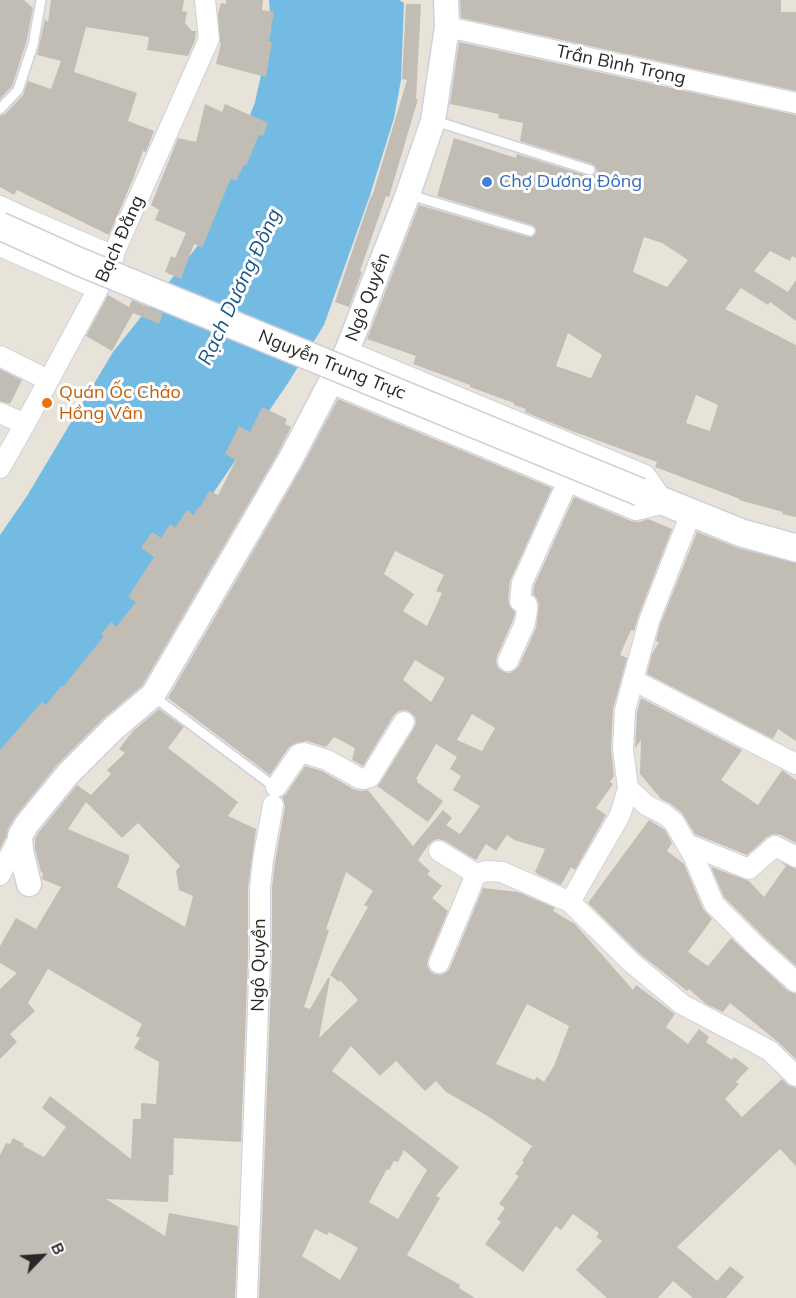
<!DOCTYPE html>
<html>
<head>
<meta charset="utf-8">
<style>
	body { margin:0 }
	#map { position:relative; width:796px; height:1298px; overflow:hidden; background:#e8e3d9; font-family:Mulish,sans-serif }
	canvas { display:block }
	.north { position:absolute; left:12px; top:1226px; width:60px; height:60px; -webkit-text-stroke:4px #fff; paint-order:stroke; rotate:65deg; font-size:16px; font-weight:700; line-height:24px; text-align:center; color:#272727 }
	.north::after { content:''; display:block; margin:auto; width:21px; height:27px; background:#272727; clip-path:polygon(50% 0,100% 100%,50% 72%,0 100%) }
</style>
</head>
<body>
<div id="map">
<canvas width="796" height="1298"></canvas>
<div class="north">B</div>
</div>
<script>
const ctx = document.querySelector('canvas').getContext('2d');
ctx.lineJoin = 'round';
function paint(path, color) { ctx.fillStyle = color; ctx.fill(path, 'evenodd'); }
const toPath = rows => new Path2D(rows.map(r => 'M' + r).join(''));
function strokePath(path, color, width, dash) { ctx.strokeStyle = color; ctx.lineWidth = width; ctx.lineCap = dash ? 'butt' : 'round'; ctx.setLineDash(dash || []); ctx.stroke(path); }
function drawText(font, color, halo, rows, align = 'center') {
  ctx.font = font + ' Mulish,sans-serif'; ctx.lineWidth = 6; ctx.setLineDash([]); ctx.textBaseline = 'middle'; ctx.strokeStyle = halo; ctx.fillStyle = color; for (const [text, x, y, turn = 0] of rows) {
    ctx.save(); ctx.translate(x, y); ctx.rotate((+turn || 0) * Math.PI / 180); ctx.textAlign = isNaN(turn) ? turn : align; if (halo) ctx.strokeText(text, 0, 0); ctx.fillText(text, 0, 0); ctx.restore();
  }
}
paint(toPath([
	[269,0,399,0,404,3,401,80,394,118,370,195,324,325,288,383,114,639,0,795,0,535,27,496,113,352,204,238,255,102,271,30]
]), '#73bbe3');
paint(toPath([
	[0,0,24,0,33,8,26,43,12,86,0,99],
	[51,0,184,0,182,11,187,12,185,23,192,31,196,31,195,40,188,56,147,50,149,37,86,27,74,72,137,93,128,121,154,131,146,152,143,151,133,179,109,235,17,190,14,195,0,187,0,116,5,114,23,95,28,81,51,89,61,61,37,55,45,19,48,22],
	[226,0,263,0,262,10,274,12,269,41,272,42,266,77,216,64,221,43,220,43,218,14,221,3,226,4],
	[460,0,781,0,781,12,796,12,796,91,461,18],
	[406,4,421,4,416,99,418,99,389,197,386,196,360,271,362,272,349,307,335,302,371,196,372,197,407,80,402,79],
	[459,42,796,115,796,258,792,256,790,261,770,251,754,271,788,292,796,280,796,321,770,302,768,305,741,288,725,309,796,345,796,517,782,514,783,512,739,500,740,499,655,467,657,462,569,430,525,412,526,409,514,405,514,403,470,387,470,385,413,364,416,356,367,339,419,205,528,237,532,237,536,233,536,229,532,225,437,196,454,138,516,158,517,154,588,176,594,175,597,171,595,166,592,164,520,141,523,123,498,118,499,114,450,104],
	[644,237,662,243,688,260,667,287,633,272],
	[568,333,602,355,591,378,556,366],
	[696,395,718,405,710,431,686,423],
	[205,104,222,112,225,104,268,123,263,136,259,135,246,166,244,165,236,181,231,178,202,248,194,244,181,279,165,272,171,256,175,258,186,233,155,220,159,210,151,205,178,138,196,142],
	[108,295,129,307,132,300,163,313,159,324,133,313,112,351,86,336],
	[0,369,22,380,10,404,0,401],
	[338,399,552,488,510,581,508,600,510,607,515,612,513,620,497,656,496,662,498,668,504,672,510,673,515,670,519,666,536,628,539,605,537,599,533,594,534,586,574,497,631,521,639,522,648,519,672,529,638,617,634,631,631,630,620,655,627,658,613,709,611,749,614,776,610,782,613,784,596,808,606,815,575,870,571,867,561,885,539,875,535,872,545,849,514,840,507,835,496,851,486,844,476,860,445,841,439,839,434,840,429,844,418,860,430,871,427,874,442,886,432,898,448,911,428,959,427,965,430,971,434,974,441,975,447,972,450,968,483,888,518,892,555,908,553,911,575,924,633,990,636,985,675,1014,666,1027,688,1044,699,1029,709,1037,706,1042,732,1060,734,1057,749,1068,736,1082,739,1084,725,1099,742,1117,782,1079,788,1085,796,1088,796,1166,780,1149,677,1247,717,1281,730,1266,744,1277,726,1298,693,1298,673,1281,658,1298,607,1298,576,1270,602,1241,596,1237,599,1233,573,1214,561,1230,556,1226,523,1272,485,1244,501,1222,497,1219,505,1208,499,1204,519,1176,515,1174,524,1162,522,1161,532,1146,486,1115,446,1092,436,1081,425,1091,396,1061,380,1076,351,1046,332,1071,459,1167,436,1196,440,1198,407,1255,460,1285,459,1288,475,1298,259,1298,265,1145,266,1143,265,1143,272,957,272,888,275,862,285,807,284,802,282,797,286,794,305,766,322,771,353,789,362,791,368,790,413,846,443,810,452,818,446,825,460,834,480,806,453,790,461,776,450,769,457,757,436,744,416,779,418,780,417,782,443,801,428,822,377,786,380,783,414,728,416,723,415,717,410,712,405,710,399,711,394,715,363,766,352,760,355,748,334,737,326,747,307,741,296,743,289,747,270,775,168,698,302,467],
	[395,551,444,575,436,591,442,593,427,626,403,611,414,594,384,574],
	[415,660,445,678,431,702,403,680],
	[472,714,495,728,482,751,457,740],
	[346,872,373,891,364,905,368,907,330,975,339,982,340,980,358,1000,319,1038,330,978,328,978,310,1009,304,1007,329,930,326,929],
	[527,1004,569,1026,554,1066,544,1082,537,1077,534,1080,496,1064],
	[404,1150,427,1170,398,1219,369,1202,387,1169,389,1170,394,1161,398,1162],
	[315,1229,327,1235,329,1232,358,1248,340,1280,302,1256],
	[262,407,287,419,285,424,291,427,278,453,142,686,103,719,57,765,15,817,8,829,6,837,0,849,0,750,42,702,46,705,62,685,63,687,104,636,101,634,111,622,116,627,136,602,128,597,154,557,141,548,152,532,161,538,170,524,175,528,187,510,194,515,198,507,200,508,209,491,218,495,236,460,225,454,239,426,250,432],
	[697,532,738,548,796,563,796,741,778,729,773,739,647,674,652,654,659,642,656,641,660,625],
	[641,698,742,750,721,780,758,805,782,770,796,780,796,843,781,835,773,834,767,837,747,855,695,834,682,813,671,804,661,799,640,774,641,740,635,748,637,712],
	[159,709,184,727,168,748,238,802,228,816,256,829,248,887,248,957,241,1142,174,1138,173,1175,169,1175,168,1202,106,1199,165,1236,169,1213,238,1226,235,1298,0,1298,0,1155,6,1143,10,1144,13,1138,24,1144,23,1146,44,1157,66,1127,42,1108,50,1096,131,1159,133,1119,141,1119,141,1103,156,1104,159,1062,134,1048,140,1038,136,1036,142,1024,48,969,28,1003,35,1011,10,1034,17,1042,0,1059,0,989,17,973,0,963,0,946,16,918,36,929,61,887,42,879,43,873,41,872,35,849,35,839,39,832,77,785,91,795,111,774,107,770,125,753,119,749,133,731],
	[86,802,122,838,138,823,180,866,176,871,179,890,193,896,185,927,117,887,129,860,129,855,68,829],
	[649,820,665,830,672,843,667,851,684,864,703,909,712,919,688,952,708,966,731,938,788,991,796,994,796,1059,778,1042,730,1003,723,1012,706,1004,689,989,687,991,640,954,588,903],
	[781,862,796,869,796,966,766,939,724,897,711,867,749,881,764,897,786,866]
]), '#c1bdb5');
const service = toPath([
	[0,109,18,90,33,45,41,0],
	[435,121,590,170],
	[410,195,530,231],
	[153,696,276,788]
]);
const minor = toPath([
	[447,27,796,103],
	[0,206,23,217,114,256],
	[0,246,98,289],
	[0,356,48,380],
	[331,383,636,510,665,503,645,475,347,351],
	[0,413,25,424],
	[0,468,25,424,98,289,209,39,205,0],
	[691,513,649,621,625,710,623,749,628,788,623,806,619,817,570,902,632,963,683,1005,750,1040,770,1051,796,1076],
	[508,661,525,623,527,610,527,605,520,601,522,583,568,481],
	[633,680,796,764],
	[276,787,299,754,304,753,327,760,359,778,364,779,370,777,404,722],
	[628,788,646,805,664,814,674,822,694,857,714,904,758,948,796,982],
	[687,844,749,869,775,846,796,857],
	[439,851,476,874],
	[0,875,20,836],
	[439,963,476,874,487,871,502,872,570,902],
	[247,1298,260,957,260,887,263,860,273,805]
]);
const tertiary = toPath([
	[29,884,21,851,20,836,27,824,68,774,113,729,153,695,290,460,347,351,408,194,433,121,447,27,446,0]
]);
const secondary = toPath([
	[640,492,742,533,796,548]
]);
strokePath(service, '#cfd0df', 12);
strokePath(minor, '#cfd0df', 22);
strokePath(tertiary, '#cfd0df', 27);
strokePath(secondary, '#cfd0df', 30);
strokePath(service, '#fff', 9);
strokePath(minor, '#fff', 20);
strokePath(tertiary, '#fff', 24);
strokePath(secondary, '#fff', 27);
const secondaryBridge = toPath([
	[0,226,80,262,640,492]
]);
strokePath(secondaryBridge, '#cfd0df', 30, []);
strokePath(secondaryBridge, '#fff', 27);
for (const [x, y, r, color] of [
	[487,182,6,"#3f7fe0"],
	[47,403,6,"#e8710a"]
]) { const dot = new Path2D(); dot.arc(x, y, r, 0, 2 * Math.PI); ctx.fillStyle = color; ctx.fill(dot); strokePath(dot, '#fff', 2); }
drawText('18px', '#272727', '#fff', [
	["Trần Bình Trọng",621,65,12],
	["Bạch Đằng",120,239,-66],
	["Ngô Quyền",368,297,-69],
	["Nguyễn Trung Trực",332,365,22],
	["Ngô Quyền",259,965,-89]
]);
drawText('18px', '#366cbe', '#fff', [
	["Chợ Dương Đông",499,182]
], 'left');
drawText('18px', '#c56008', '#fff', [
	["Quán Ốc Chảo",59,393],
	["Hồng Vân",59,414]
], 'left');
drawText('italic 20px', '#18588a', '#fff', [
	["Rạch Dương Đông",240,287,-65]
]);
</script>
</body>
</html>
